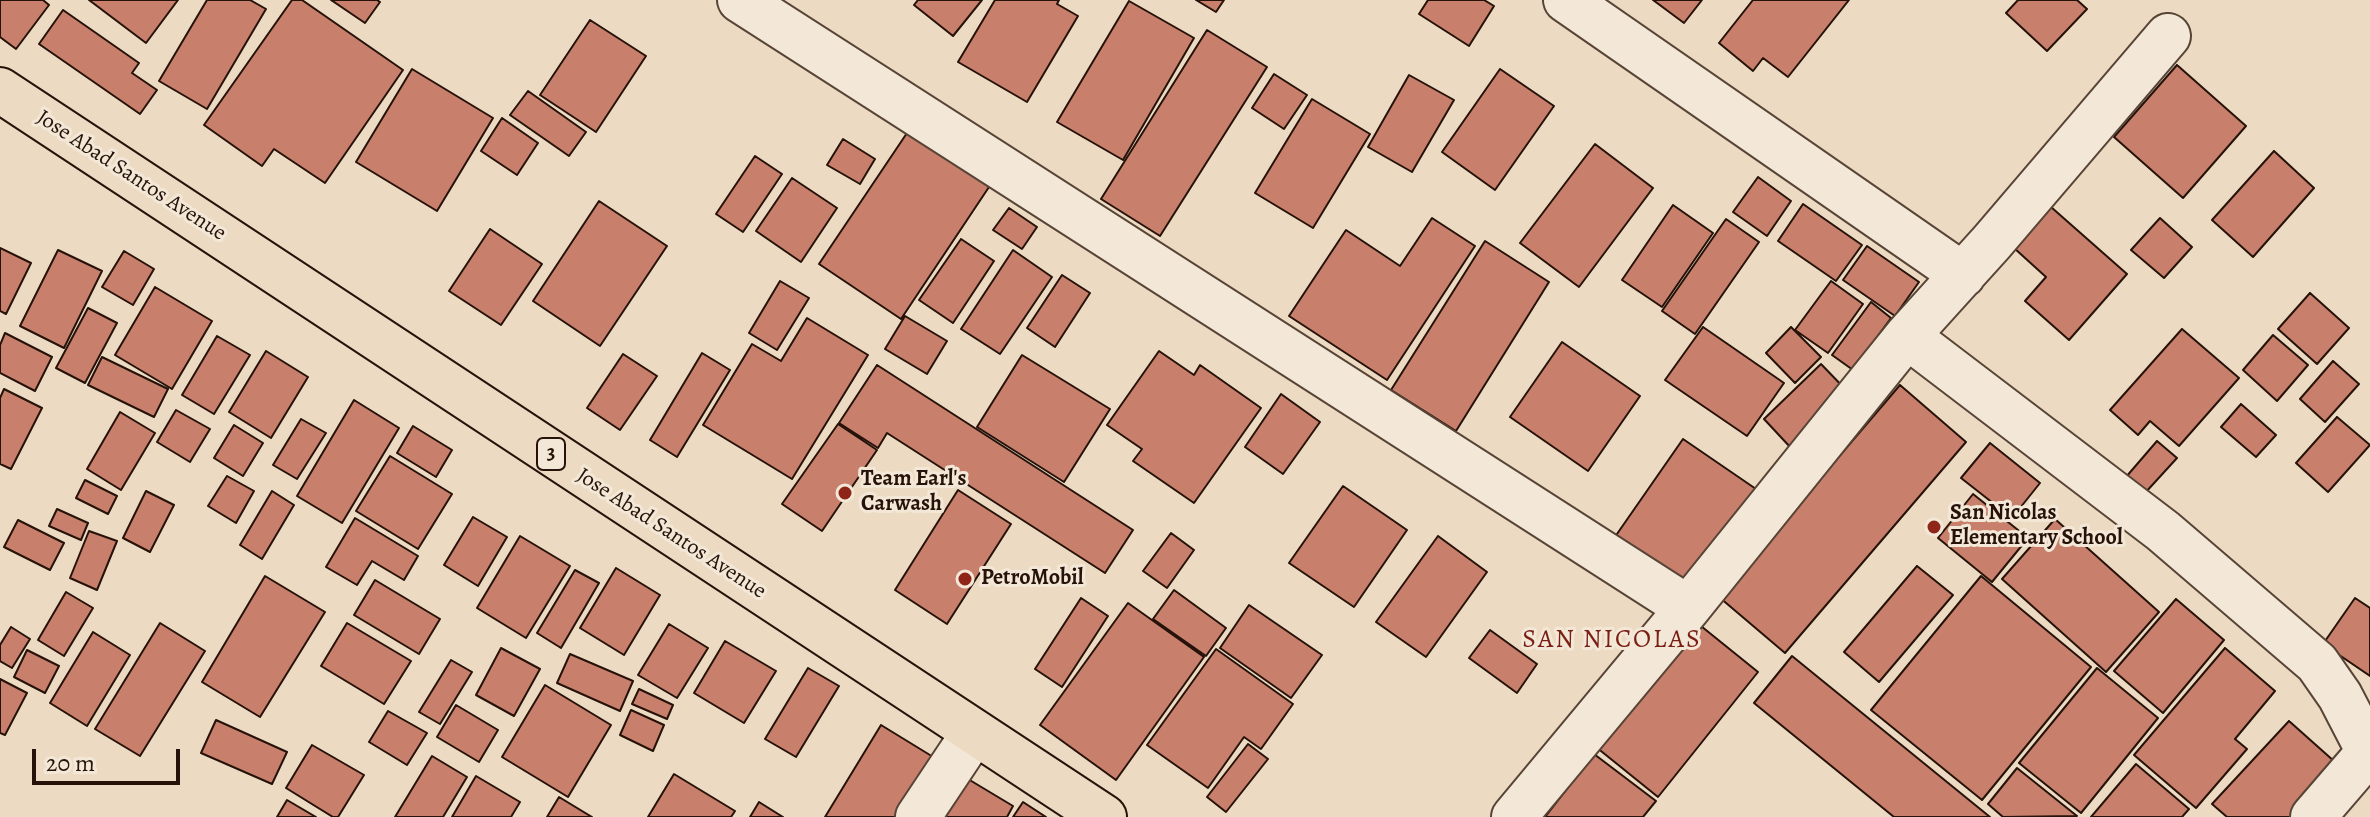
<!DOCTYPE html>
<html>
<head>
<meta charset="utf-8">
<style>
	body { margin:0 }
	#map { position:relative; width:2370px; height:817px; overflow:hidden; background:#ecdbc2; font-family:Alegreya,serif }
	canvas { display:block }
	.scale { position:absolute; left:32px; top:749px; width:148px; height:36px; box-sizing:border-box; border:4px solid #261209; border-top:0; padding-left:10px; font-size:24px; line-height:28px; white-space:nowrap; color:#261209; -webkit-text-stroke:6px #f3e8d7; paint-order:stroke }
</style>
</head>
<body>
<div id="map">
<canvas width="2370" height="817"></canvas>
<div class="scale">20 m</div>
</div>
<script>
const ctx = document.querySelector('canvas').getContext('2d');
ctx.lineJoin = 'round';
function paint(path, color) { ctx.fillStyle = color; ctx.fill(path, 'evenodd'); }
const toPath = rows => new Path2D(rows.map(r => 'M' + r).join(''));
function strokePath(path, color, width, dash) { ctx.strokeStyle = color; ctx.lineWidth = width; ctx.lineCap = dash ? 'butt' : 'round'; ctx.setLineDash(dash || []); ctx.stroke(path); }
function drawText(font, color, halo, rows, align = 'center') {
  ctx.font = font + ' Alegreya,serif'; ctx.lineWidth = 6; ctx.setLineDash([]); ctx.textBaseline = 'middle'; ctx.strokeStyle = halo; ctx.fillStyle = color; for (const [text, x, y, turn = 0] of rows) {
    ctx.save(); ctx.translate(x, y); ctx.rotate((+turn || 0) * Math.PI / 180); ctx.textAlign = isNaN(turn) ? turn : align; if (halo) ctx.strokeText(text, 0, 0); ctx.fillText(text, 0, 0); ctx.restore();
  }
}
const building = toPath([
	[0,0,43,0,49,5,16,49,0,37,0,0],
	[89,0,178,0,146,43,89,0],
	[207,0,250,0,266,9,207,109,159,81,207,0],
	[292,0,302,0,403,70,325,183,274,149,262,166,204,125,292,0],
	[331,0,377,0,380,2,365,23,331,0],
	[918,0,982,0,953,36,914,5,918,0],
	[995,0,1059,0,1057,4,1078,16,1027,102,958,62,995,0],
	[1196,0,1224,0,1216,12,1196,0],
	[1428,0,1484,0,1494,6,1469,46,1419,14,1428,0],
	[1653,0,1702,0,1684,23,1653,0],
	[1753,0,1849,0,1788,77,1763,58,1753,71,1719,43,1753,0],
	[2018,0,2077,0,2087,9,2047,51,2006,13,2018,0],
	[1129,1,1194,38,1123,160,1057,122,1129,1],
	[63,10,139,63,132,73,157,90,140,114,39,44,63,10],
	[590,20,646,56,596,132,540,95,590,20],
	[1207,30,1267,67,1160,236,1101,199,1207,30],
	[2177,65,2246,126,2183,198,2114,137,2177,65],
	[412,69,493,118,437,211,356,162,412,69],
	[1500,69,1554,106,1495,190,1442,152,1500,69],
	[1274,74,1307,95,1284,129,1252,108,1274,74],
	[1409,75,1454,100,1412,172,1368,147,1409,75],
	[528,91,586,132,569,156,510,115,528,91],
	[1312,99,1370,134,1313,228,1255,193,1312,99],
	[502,118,538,143,517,175,481,151,502,118],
	[909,130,991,184,901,319,819,264,909,130],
	[843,139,875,159,860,184,827,165,843,139],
	[1595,144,1653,188,1579,287,1520,243,1595,144],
	[2274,151,2314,188,2253,257,2212,220,2274,151],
	[755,156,782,174,743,232,716,214,755,156],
	[1758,177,1791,201,1767,236,1733,212,1758,177],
	[792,178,837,208,801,262,756,231,792,178],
	[599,201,667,246,600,346,533,301,599,201],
	[1803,204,1862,245,1836,281,1778,241,1803,204],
	[1673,205,1713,233,1662,307,1622,280,1673,205],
	[2051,207,2127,274,2069,340,2025,301,2046,277,2014,248,2051,207],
	[1009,208,1037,227,1022,249,993,230,1009,208],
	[1432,218,1475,246,1387,380,1289,316,1346,230,1400,266,1432,218],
	[2160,218,2192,247,2164,278,2131,250,2160,218],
	[1726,219,1759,242,1695,334,1662,311,1726,219],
	[490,229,542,264,501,325,449,291,490,229],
	[961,239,994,261,953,323,919,300,961,239],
	[1485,241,1549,282,1456,431,1391,390,1485,241],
	[1867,246,1919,282,1895,316,1843,280,1867,246],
	[0,248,31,263,6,314,0,311,0,248],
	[58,250,102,271,64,348,20,326,58,250],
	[1013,250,1052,277,1000,354,961,329,1013,250],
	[124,251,154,269,133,305,102,287,124,251],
	[1062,275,1090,293,1055,347,1027,328,1062,275],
	[780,281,809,298,777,350,749,333,780,281],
	[1831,281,1863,304,1828,353,1795,330,1831,281],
	[155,287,212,321,172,389,115,355,155,287],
	[2310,293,2349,328,2317,364,2278,329,2310,293],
	[1871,302,1891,318,1853,370,1832,355,1871,302],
	[88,308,117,323,85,383,56,368,88,308],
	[905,316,947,341,927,374,885,349,905,316],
	[807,318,868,355,792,479,703,425,752,344,781,361,807,318],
	[1703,327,1784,383,1747,436,1665,380,1703,327],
	[1791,327,1821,357,1795,383,1766,353,1791,327],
	[2182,329,2239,378,2179,446,2150,421,2138,435,2110,410,2182,329],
	[5,333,52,357,35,391,0,373,0,345,5,333],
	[2273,335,2308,365,2277,401,2243,370,2273,335],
	[217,336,250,355,214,414,182,395,217,336],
	[1562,342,1640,396,1588,471,1510,417,1562,342],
	[266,351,308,377,271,438,229,412,266,351],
	[1159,351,1194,375,1200,365,1261,408,1194,503,1133,461,1142,449,1107,425,1159,351],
	[702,353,730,370,677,457,650,440,702,353],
	[623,354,657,376,620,430,587,408,623,354],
	[1022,355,1110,409,1064,482,977,427,1022,355],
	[102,357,168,389,154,417,88,385,102,357],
	[2333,361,2359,384,2325,422,2300,399,2333,361],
	[1821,364,1848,392,1791,448,1764,419,1821,364],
	[877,365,1133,530,1105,573,887,433,878,448,839,423,877,365],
	[1900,385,1966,442,1785,653,1719,597,1900,385],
	[4,389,42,408,11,469,0,464,0,398,4,389],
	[1281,394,1320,422,1283,474,1245,447,1281,394],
	[354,400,399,428,342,523,297,496,354,400],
	[2241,404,2276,435,2256,457,2221,427,2241,404],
	[176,410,210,429,190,462,157,442,176,410],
	[120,412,155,433,121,490,87,469,120,412],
	[2337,417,2370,445,2328,492,2296,463,2337,417],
	[301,419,326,433,297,479,273,465,301,419],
	[838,424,877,450,822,531,782,504,838,424],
	[234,425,263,443,243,476,214,458,234,425],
	[413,426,452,450,436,477,397,453,413,426],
	[1683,439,1756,489,1683,594,1610,544,1683,439],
	[2157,441,2177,458,2145,493,2126,477,2157,441],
	[1990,443,2040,483,2012,518,1961,478,1990,443],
	[390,456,452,494,418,549,356,511,390,456],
	[227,476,254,491,236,523,208,506,227,476],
	[85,480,117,496,108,514,76,498,85,480],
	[1343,486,1407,530,1354,607,1289,563,1343,486],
	[958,490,1011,524,947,624,895,590,958,490],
	[146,491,174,505,150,552,123,538,146,491],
	[272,491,294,505,262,559,240,545,272,491],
	[1973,494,2028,538,1992,582,1938,538,1973,494],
	[57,509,88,523,81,540,49,526,57,509],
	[473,517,507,537,478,586,444,565,473,517],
	[355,518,418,556,404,580,372,561,357,585,326,567,355,518],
	[2055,519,2159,612,2106,672,2002,579,2055,519],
	[18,520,64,543,50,570,4,547,18,520],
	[89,531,117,541,97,590,70,578,89,531],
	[1171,533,1194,550,1167,588,1143,571,1171,533],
	[520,536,570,566,526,638,477,608,520,536],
	[1438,536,1487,572,1426,657,1376,622,1438,536],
	[1917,566,1953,595,1879,682,1844,652,1917,566],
	[616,568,660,595,624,655,580,628,616,568],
	[575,570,599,583,561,648,537,633,575,570],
	[265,576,325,612,260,717,202,682,265,576],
	[1981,576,2091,667,1982,800,1871,710,1981,576],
	[375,580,440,619,419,654,354,615,375,580],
	[1174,590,1226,628,1206,656,1153,619,1174,590],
	[66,592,93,608,64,656,38,640,66,592],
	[1081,598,1108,616,1062,687,1035,669,1081,598],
	[2355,598,2370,608,2370,676,2323,644,2355,598],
	[2176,599,2224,640,2163,713,2114,671,2176,599],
	[1128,603,1204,657,1116,780,1040,725,1128,603],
	[1249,605,1322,655,1291,698,1220,648,1249,605],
	[1696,622,1758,672,1658,797,1596,747,1696,622],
	[160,623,205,651,140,756,95,729,160,623],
	[347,623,411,661,384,704,321,666,347,623],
	[669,624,708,648,677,698,638,675,669,624],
	[11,627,30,639,12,668,0,661,0,645,11,627],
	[1490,630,1537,664,1517,693,1469,658,1490,630],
	[93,632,130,655,87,726,50,703,93,632],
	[725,641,776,671,744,723,694,693,725,641],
	[501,648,540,669,514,716,476,695,501,648],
	[2225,648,2275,691,2235,739,2247,749,2196,808,2134,755,2225,648],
	[1216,649,1293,704,1261,749,1244,737,1208,788,1147,745,1216,649],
	[27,650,59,666,45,693,14,677,27,650],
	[570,654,633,681,620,711,557,683,570,654],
	[1792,656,1990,817,1894,817,1754,703,1792,656],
	[451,660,472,672,440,724,419,712,451,660],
	[808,668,839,686,796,757,765,739,808,668],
	[2097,668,2158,718,2081,813,2019,763,2097,668],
	[0,679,27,693,5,735,0,733,0,679],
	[545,685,611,725,568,797,502,757,545,685],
	[639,689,673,705,667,719,632,704,639,689],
	[456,705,498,730,479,762,437,737,456,705],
	[631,710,664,725,653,751,620,735,631,710],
	[388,711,427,733,407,765,369,742,388,711],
	[216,720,287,752,272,784,201,753,216,720],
	[2289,721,2344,770,2300,817,2227,817,2212,804,2289,721],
	[881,725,943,763,910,817,825,817,881,725],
	[1248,744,1268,759,1226,812,1207,797,1248,744],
	[312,745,364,775,338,817,333,817,286,788,312,745],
	[1594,754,1656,801,1643,817,1545,817,1594,754],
	[432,756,467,777,443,817,395,817,432,756],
	[2136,764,2189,809,2182,817,2091,817,2136,764],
	[2017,768,2077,816,2003,817,1988,804,2017,768],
	[674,774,735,811,731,817,648,817,674,774],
	[476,776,520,802,511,817,452,817,476,776],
	[963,776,1013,806,1007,817,947,817,940,813,963,776],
	[559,797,592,817,547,817,559,797],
	[287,800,316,817,277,817,287,800],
	[759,802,783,817,750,817,759,802],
	[1023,802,1046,817,1013,817,1023,802]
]);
paint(building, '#c8806d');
strokePath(building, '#261209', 2);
const street = toPath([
	[740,0,1688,608],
	[1566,0,1963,275],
	[1907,336,2163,531,2317,663,2340,696,2370,754],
	[918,817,974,733],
	[1514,817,1688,608,1907,336,1992,242,2168,36],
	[2313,817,2369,752]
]);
const highway = toPath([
	[0,90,1104,817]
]);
strokePath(street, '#584437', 48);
strokePath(highway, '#261209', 48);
strokePath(street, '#f3e8d7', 44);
strokePath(highway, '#ecdbc2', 44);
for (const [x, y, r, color] of [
	[845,493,8,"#8f2418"],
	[1934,527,8,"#8f2418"],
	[965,579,8,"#8f2418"]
]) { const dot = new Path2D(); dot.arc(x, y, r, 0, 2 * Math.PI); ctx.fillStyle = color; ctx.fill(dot); strokePath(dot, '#f3e8d7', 3); }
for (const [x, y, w] of [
	[551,454,28]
]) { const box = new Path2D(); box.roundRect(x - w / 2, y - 16, w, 32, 6); ctx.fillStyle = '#f3e8d7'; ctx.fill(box); strokePath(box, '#261209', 2); }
drawText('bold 20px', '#261209', null, [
	["3",551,454]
]);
drawText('22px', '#261209', '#f3e8d7', [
	["Jose Abad Santos Avenue",131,176,33],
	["Jose Abad Santos Avenue",671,534,33]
]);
drawText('bold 22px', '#261209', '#f3e8d7', [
	["Team Earl's",861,480],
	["Carwash",861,505],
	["San Nicolas",1950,514],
	["Elementary School",1950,539],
	["PetroMobil",981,579]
], 'left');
ctx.letterSpacing = '2px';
drawText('26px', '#7a1f14', '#f3e8d7', [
	["SAN NICOLAS",1612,641]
]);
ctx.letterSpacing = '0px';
</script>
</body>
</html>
